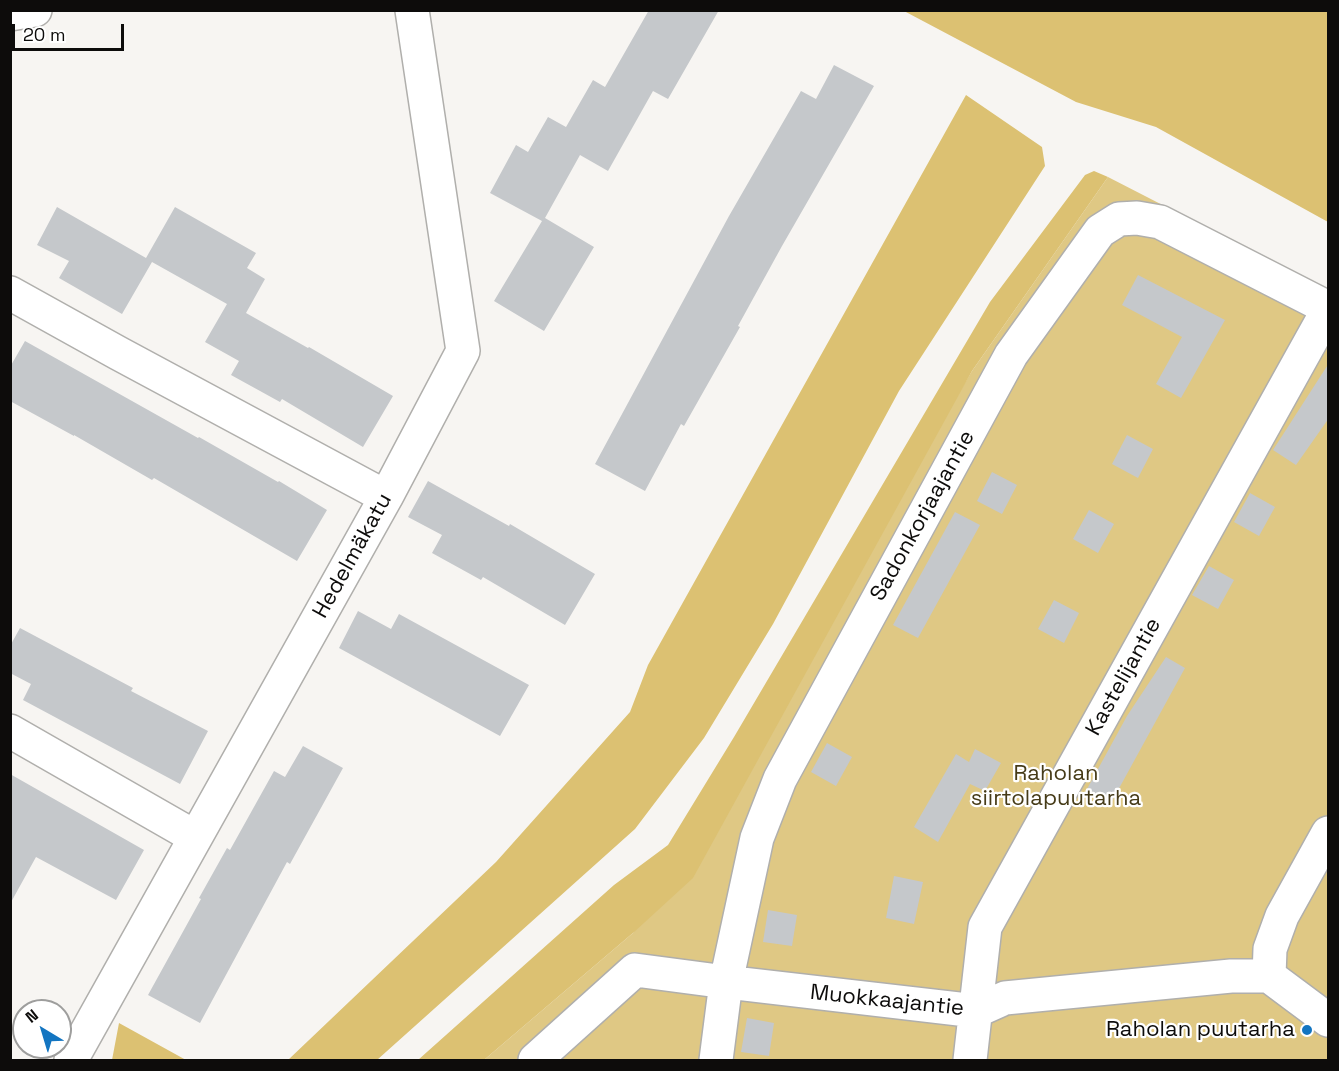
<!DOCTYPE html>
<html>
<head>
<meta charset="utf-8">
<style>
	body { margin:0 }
	#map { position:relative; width:1339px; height:1071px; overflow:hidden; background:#f7f5f2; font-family:"Space Grotesk",sans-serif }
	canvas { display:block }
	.frame { position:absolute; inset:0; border:12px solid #0d0c0b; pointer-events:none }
	.north { position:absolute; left:12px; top:999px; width:60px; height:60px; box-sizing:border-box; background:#fff; border:2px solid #9e9e9d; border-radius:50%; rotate:322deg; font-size:16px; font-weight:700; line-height:24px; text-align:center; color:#0d0c0b }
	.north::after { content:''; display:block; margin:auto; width:21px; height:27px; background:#1375c1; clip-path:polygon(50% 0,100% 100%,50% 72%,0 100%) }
	.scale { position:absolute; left:12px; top:24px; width:112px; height:27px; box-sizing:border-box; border:3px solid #0d0c0b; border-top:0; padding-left:8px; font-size:18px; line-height:21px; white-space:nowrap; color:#0d0c0b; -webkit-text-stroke:4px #fff; paint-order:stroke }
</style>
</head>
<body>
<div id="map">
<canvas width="1339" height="1071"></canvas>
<div class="frame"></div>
<div class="north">N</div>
<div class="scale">20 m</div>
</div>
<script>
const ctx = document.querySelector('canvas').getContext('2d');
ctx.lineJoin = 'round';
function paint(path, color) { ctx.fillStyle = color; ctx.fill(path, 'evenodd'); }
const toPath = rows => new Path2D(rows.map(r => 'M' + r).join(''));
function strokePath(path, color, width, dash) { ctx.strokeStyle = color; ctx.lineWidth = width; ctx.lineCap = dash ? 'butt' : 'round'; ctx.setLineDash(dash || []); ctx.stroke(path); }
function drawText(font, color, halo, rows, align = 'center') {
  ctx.font = font + ' "Space Grotesk",sans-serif'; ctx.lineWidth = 4.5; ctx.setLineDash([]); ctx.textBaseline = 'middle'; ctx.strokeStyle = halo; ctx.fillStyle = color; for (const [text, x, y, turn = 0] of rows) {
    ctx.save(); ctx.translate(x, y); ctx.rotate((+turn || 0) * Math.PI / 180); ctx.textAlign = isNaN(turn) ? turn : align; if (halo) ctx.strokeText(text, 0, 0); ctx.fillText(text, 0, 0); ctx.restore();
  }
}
paint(toPath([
	[1108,177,1328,290,1328,1060,484,1060,633,933,972,371]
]), '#dfc884');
paint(toPath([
	[904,11,1328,11,1328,222,1156,127,1076,102],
	[966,95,1042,147,1045,166,899,391,773,624,704,738,635,829,377,1060,288,1060,496,862,630,712,648,665],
	[1094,171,1108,177,972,371,693,878,633,933,484,1060,418,1060,614,885,668,845,734,737,990,302,1085,175],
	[119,1023,186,1060,112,1060]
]), '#dcc172');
paint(toPath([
	[649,10,719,10,668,99,653,91,608,171,580,155,545,218,594,247,544,331,494,301,542,221,490,193,516,145,528,152,548,117,566,127,593,80,605,87],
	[834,65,874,86,782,246,738,326,740,327,684,426,681,424,645,491,595,464,729,216,801,91,816,99],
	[57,207,146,258,175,207,256,253,247,268,265,279,246,313,308,348,309,347,393,396,363,447,282,399,280,402,231,375,239,361,205,342,227,304,152,262,122,314,59,278,69,261,37,245],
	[1138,275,1225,320,1181,398,1156,384,1182,337,1122,305],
	[25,341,198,438,199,437,278,482,279,481,327,510,297,561,154,478,152,480,74,435,74,436,10,401,10,367],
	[1329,363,1329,418,1296,465,1273,450],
	[1127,435,1153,449,1138,478,1112,464],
	[992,472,1017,485,1002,514,977,501],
	[428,481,509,526,510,524,595,574,565,625,483,577,481,580,432,553,442,535,408,517],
	[1250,493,1275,507,1259,536,1234,522],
	[1089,510,1114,524,1098,553,1073,539],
	[955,512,980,525,918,638,893,625],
	[1209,566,1234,580,1218,609,1192,595],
	[1054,600,1079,613,1064,643,1038,629],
	[358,611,391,629,399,614,529,685,500,736,339,648],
	[20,628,133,688,131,691,208,731,180,784,23,700,31,684,10,673,10,646],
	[1166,657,1185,668,1111,803,1087,789,1127,716],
	[827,743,852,757,836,786,811,772],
	[303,746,343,768,290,864,287,862,200,1023,148,995,201,899,199,898,227,848,230,850,274,771,285,777],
	[975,749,1001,763,985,791,970,784,938,842,914,827,956,754,969,762],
	[10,774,144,850,116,900,36,857,10,904],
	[894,876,923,882,914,924,886,918],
	[768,910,797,915,792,946,763,942],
	[747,1018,774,1023,769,1056,741,1052]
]), '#c5c8cb');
const minor = toPath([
	[10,14,35,10],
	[10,293,118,353,386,497],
	[10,731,195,837],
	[1269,976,1270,949,1282,916,1328,833],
	[71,1060,386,497,463,351,412,10],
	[535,1060,635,970,726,982,976,1011,1005,998,1231,976,1269,976,1328,1020],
	[716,1060,726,982,757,838,780,779,1011,355,1100,231,1119,219,1137,218,1160,222,1328,308],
	[970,1060,985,927,1328,310]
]);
strokePath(minor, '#b0afac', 36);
strokePath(minor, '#fff', 33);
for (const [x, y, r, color] of [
	[1307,1030,6,"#1375c1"]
]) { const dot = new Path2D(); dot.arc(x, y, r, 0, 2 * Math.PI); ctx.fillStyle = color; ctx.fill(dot); strokePath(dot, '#fff', 2); }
drawText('22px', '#0d0c0b', '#fff', [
	["Sadonkorjaajantie",923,516,-61],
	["Hedelmäkatu",353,556,-61],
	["Kastelijantie",1124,677,-61],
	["Muokkaajantie",887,1001,6]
]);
drawText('22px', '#463b18', '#fff', [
	["Raholan",1056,774],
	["siirtolapuutarha",1056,799]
]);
drawText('22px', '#0d0c0b', '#fff', [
	["Raholan puutarha",1295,1030]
], 'right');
</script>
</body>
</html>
